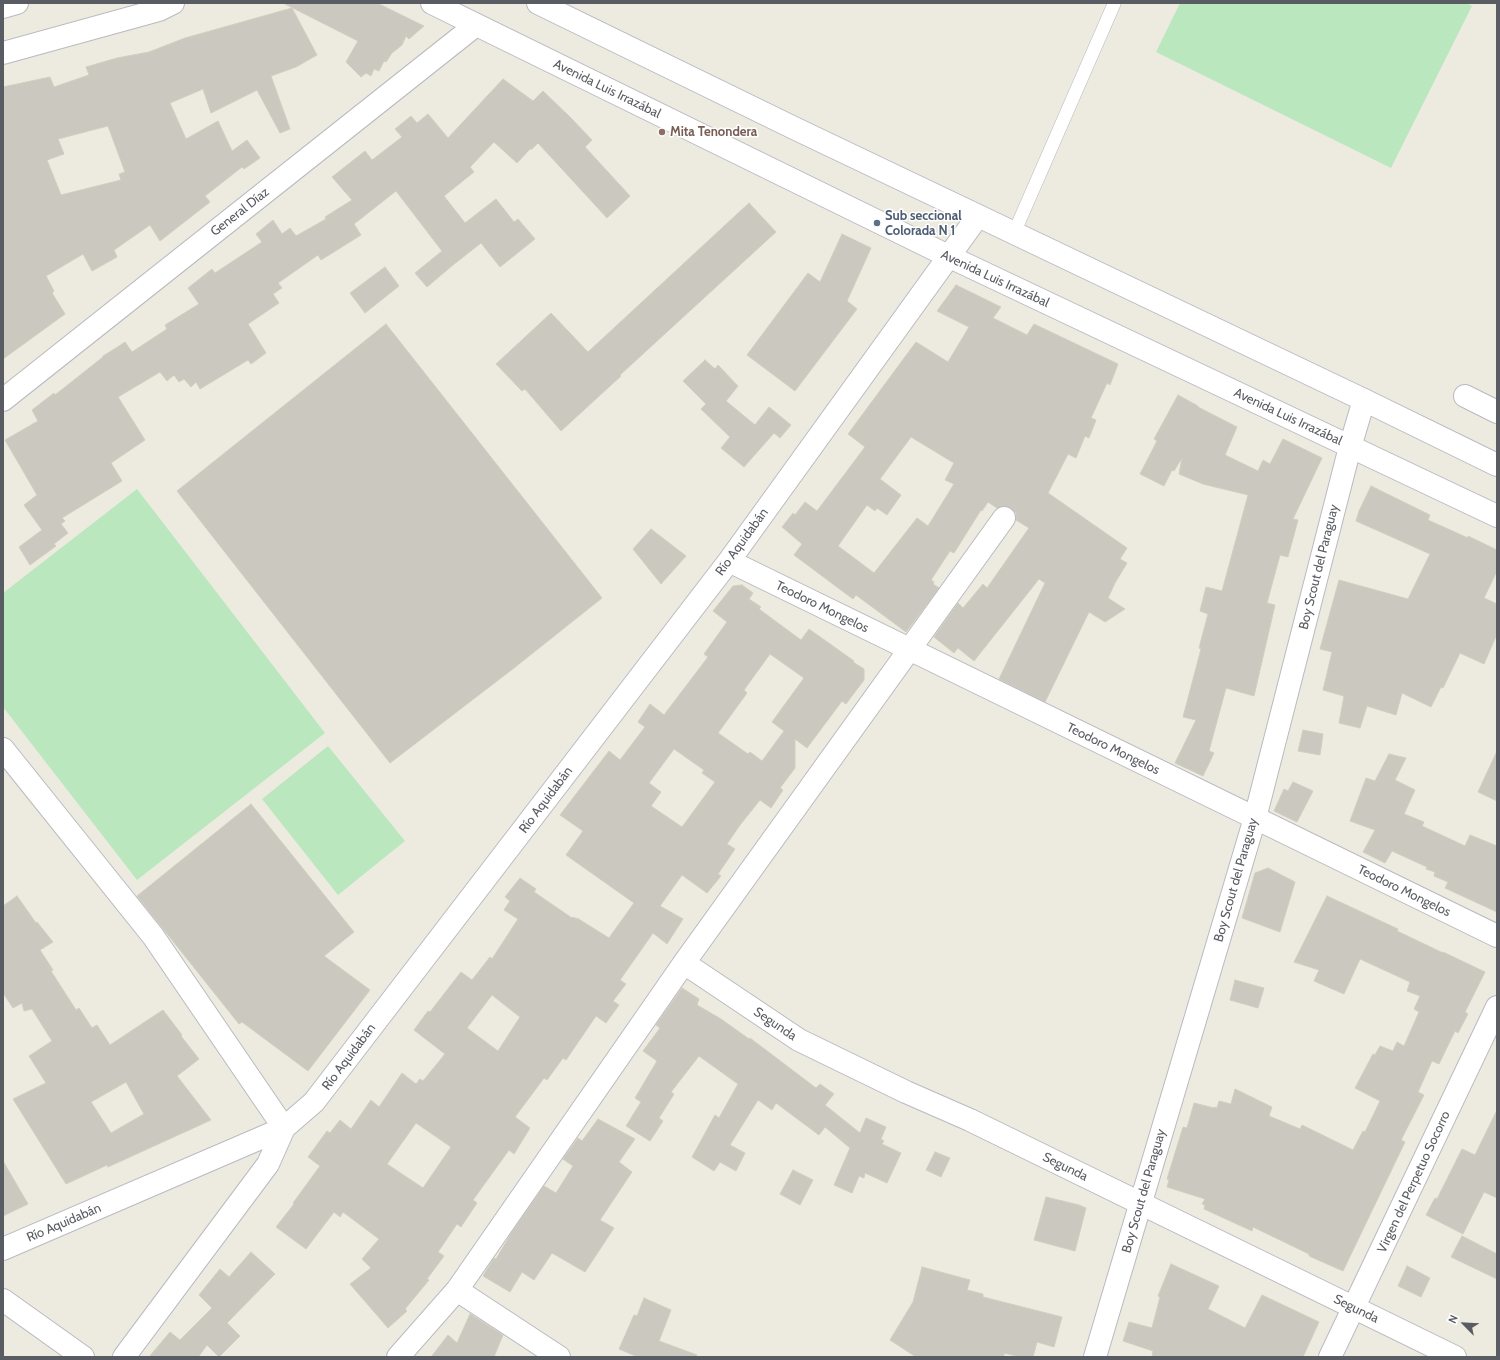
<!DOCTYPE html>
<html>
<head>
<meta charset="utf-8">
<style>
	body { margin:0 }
	#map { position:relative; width:1500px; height:1360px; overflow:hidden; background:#edebe0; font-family:Cabin,sans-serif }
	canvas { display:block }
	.frame { position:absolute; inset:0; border:4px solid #595c62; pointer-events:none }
	.north { position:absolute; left:1444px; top:1304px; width:40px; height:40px; -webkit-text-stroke:3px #fff; paint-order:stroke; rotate:294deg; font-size:11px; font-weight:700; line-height:16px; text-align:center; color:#595c62 }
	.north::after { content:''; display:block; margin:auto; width:14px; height:18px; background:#595c62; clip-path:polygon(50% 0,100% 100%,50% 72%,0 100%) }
</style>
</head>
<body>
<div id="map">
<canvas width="1500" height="1360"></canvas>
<div class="frame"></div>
<div class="north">N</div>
</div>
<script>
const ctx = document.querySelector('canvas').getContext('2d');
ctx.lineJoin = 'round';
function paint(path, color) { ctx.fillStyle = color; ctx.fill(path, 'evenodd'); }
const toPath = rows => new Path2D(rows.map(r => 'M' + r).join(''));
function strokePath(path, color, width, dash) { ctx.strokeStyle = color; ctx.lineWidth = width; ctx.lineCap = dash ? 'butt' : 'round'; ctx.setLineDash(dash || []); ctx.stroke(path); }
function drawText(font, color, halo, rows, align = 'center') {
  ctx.font = font + ' Cabin,sans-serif'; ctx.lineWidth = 3; ctx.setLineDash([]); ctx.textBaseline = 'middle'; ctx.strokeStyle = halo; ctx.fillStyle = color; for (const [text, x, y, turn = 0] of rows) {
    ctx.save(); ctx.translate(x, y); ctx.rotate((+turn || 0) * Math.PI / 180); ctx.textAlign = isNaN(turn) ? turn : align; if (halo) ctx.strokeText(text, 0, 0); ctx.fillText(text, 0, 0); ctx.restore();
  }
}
paint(toPath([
	[1180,3,1466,3,1472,6,1391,168,1156,52],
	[137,489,325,733,137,880,3,707,3,593],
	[328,746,405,841,338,895,262,799]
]), '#bae7be');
const building = toPath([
	[283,3,377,3,424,26,409,39,406,36,402,45,392,53,386,62,384,61,379,71,374,69,371,76,366,73,361,77,346,62,358,41,283,3],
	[292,8,317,55,296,67,271,76,290,129,280,133,257,90,211,113,203,89,170,103,186,139,218,121,232,151,247,140,260,158,244,169,242,167,205,196,210,202,160,241,150,225,114,250,117,257,92,271,83,254,46,276,54,291,52,293,65,314,3,359,3,87,50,77,54,87,89,75,86,67,117,58,149,52,185,38,292,8],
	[108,126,125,172,119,174,121,180,61,195,47,160,64,154,58,139,108,126],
	[503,79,533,101,543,91,570,117,592,140,585,147,630,196,607,218,538,143,532,149,530,149,517,163,494,142,470,167,474,172,444,196,465,223,496,199,514,222,518,219,535,239,500,267,481,243,453,265,427,287,415,273,442,251,396,191,354,224,361,235,321,260,318,255,278,283,282,288,273,294,279,303,248,324,266,353,251,364,248,360,200,389,196,382,191,387,184,379,179,382,174,375,167,381,160,372,118,397,145,440,111,463,122,481,62,518,65,521,61,524,68,533,54,544,56,546,30,565,19,547,42,530,24,505,37,495,5,440,38,421,32,410,54,393,55,395,103,357,103,356,116,348,125,342,132,352,167,329,165,325,199,304,188,288,212,269,215,273,262,242,256,234,273,220,282,234,290,228,296,236,326,219,325,217,352,200,332,177,365,151,372,160,402,137,395,129,411,116,417,123,428,114,448,138,503,79],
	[749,203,776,232,620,375,621,376,561,431,525,389,522,391,496,364,551,313,588,352,749,203],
	[842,234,871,248,847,301,857,309,795,391,747,355,808,273,820,282,842,234],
	[385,267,399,286,365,313,350,293,385,267],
	[956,285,1001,307,993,318,1027,335,1034,324,1118,364,1110,385,1107,383,1091,418,1096,420,1089,438,1085,436,1076,458,1068,454,1048,493,1127,548,1120,559,1127,563,1115,583,1108,598,1125,609,1105,622,1089,612,1045,702,999,679,1045,583,1039,579,974,661,958,648,954,653,934,637,958,603,963,608,983,584,987,588,1029,528,1016,520,1016,513,1011,508,1005,506,997,508,988,502,982,511,981,510,954,553,950,551,931,580,934,582,933,584,939,588,906,632,856,595,853,599,794,555,802,544,782,527,793,513,795,515,805,502,817,511,865,447,848,434,916,342,948,362,969,327,937,311,956,285],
	[911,437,954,463,945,480,954,484,928,526,917,518,874,573,838,546,867,505,875,511,877,508,887,515,901,495,880,479,911,437],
	[386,324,602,598,514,668,390,763,177,491,386,324],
	[705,360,715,369,718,365,738,386,726,401,755,425,769,407,791,425,780,438,774,433,744,467,721,448,730,437,701,409,706,404,683,381,705,360],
	[1178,395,1198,406,1198,407,1237,427,1225,455,1258,471,1263,460,1270,464,1283,439,1322,458,1293,519,1298,520,1288,557,1280,555,1267,603,1275,605,1254,696,1226,688,1209,751,1214,753,1203,776,1175,763,1196,720,1183,717,1201,649,1199,648,1208,614,1200,611,1206,587,1222,591,1248,495,1203,484,1179,474,1182,458,1174,471,1172,470,1164,486,1140,474,1157,441,1154,439,1178,395],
	[1371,486,1430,515,1428,520,1468,538,1468,536,1497,550,1497,571,1484,598,1497,604,1497,634,1484,664,1460,653,1443,688,1441,687,1431,707,1402,693,1396,715,1367,706,1360,728,1339,723,1344,696,1323,690,1332,652,1320,649,1339,580,1408,599,1430,554,1356,521,1359,511,1371,486],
	[651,529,686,556,661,584,633,549,651,529],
	[742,585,753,593,749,599,761,607,759,609,801,640,809,629,854,661,853,662,864,669,864,680,846,704,842,701,807,748,795,739,795,768,780,788,783,790,771,808,760,800,740,825,727,844,735,849,718,874,721,876,707,893,682,875,660,906,683,919,667,944,653,933,620,980,626,984,613,1001,619,1005,606,1023,596,1016,566,1060,563,1058,547,1080,544,1078,515,1117,530,1128,514,1154,509,1150,473,1200,477,1203,461,1227,457,1224,438,1252,444,1256,427,1279,429,1280,405,1309,407,1311,388,1328,350,1284,371,1268,362,1259,379,1239,343,1212,340,1217,334,1212,306,1249,276,1227,294,1204,293,1203,320,1166,308,1157,327,1131,330,1133,340,1120,351,1129,371,1100,379,1107,402,1073,416,1084,420,1079,423,1081,445,1054,414,1030,428,1011,430,1012,461,972,472,980,490,957,492,959,518,919,504,910,510,901,505,897,520,878,536,889,534,892,572,918,573,917,577,919,577,918,609,938,634,903,566,855,583,831,560,815,609,751,620,760,645,727,638,722,650,704,664,715,708,657,704,654,727,622,713,611,733,586,742,585],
	[770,654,804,678,772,722,784,731,762,761,750,752,748,754,718,733,747,693,744,690,770,654],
	[674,749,704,770,702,773,715,782,682,827,651,806,661,792,649,783,674,749],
	[492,995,520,1017,498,1051,467,1028,492,995],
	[416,1123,451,1147,423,1188,387,1164,416,1123],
	[1303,730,1323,734,1320,755,1298,751,1303,730],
	[1497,751,1497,801,1478,792,1497,751],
	[1389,754,1406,758,1395,780,1415,790,1404,814,1424,822,1422,826,1465,846,1470,835,1497,846,1497,912,1445,888,1448,882,1434,876,1435,872,1426,869,1427,867,1392,851,1385,863,1363,852,1375,830,1350,821,1366,778,1375,781,1389,754],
	[1293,782,1313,791,1297,822,1274,811,1284,789,1288,791,1293,782],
	[251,804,354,932,324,956,370,990,308,1071,242,1022,239,1024,137,896,251,804],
	[1268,868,1295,882,1280,932,1242,918,1255,873,1268,868],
	[17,896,36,923,37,922,53,942,40,950,53,970,51,971,76,1010,79,1008,92,1028,97,1025,110,1045,163,1010,182,1035,181,1036,199,1059,177,1076,211,1120,108,1167,107,1165,66,1184,13,1099,46,1083,29,1056,52,1041,32,1009,24,1011,22,1003,13,1008,3,993,3,906,17,896],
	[126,1082,144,1114,111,1133,91,1102,126,1082],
	[1327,896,1398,929,1397,931,1443,953,1443,952,1485,972,1465,1012,1468,1014,1458,1033,1455,1031,1439,1064,1432,1061,1418,1092,1424,1095,1401,1140,1405,1142,1343,1271,1309,1256,1309,1254,1253,1227,1252,1231,1204,1209,1205,1205,1202,1204,1205,1199,1167,1187,1169,1180,1167,1179,1183,1127,1187,1128,1194,1103,1214,1108,1214,1107,1217,1108,1219,1101,1231,1104,1235,1089,1272,1107,1269,1116,1300,1129,1302,1125,1353,1150,1363,1131,1365,1132,1380,1101,1355,1088,1373,1054,1375,1055,1380,1046,1393,1051,1397,1042,1404,1046,1419,1012,1414,1009,1420,996,1407,991,1410,982,1360,959,1344,994,1314,981,1319,970,1294,962,1327,896],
	[1235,980,1264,988,1258,1008,1230,1000,1235,980],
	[682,988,699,999,697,1005,721,1019,749,1039,750,1038,816,1088,820,1084,834,1094,825,1105,860,1133,866,1118,886,1127,881,1139,884,1141,882,1144,901,1153,887,1183,865,1173,864,1178,859,1176,852,1193,834,1185,850,1148,825,1127,819,1135,776,1103,772,1110,758,1100,730,1145,745,1153,736,1171,720,1162,714,1171,692,1157,715,1115,719,1118,738,1084,699,1056,671,1092,674,1094,659,1118,663,1121,650,1141,626,1126,641,1102,635,1098,657,1061,643,1051,660,1028,656,1025,682,988],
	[1497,1110,1497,1198,1484,1192,1463,1234,1426,1215,1435,1198,1437,1199,1462,1149,1475,1155,1497,1110],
	[598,1119,635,1139,619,1162,632,1172,600,1220,614,1228,585,1272,552,1253,534,1280,522,1272,510,1292,483,1276,494,1258,496,1259,512,1232,544,1186,556,1193,573,1166,563,1159,578,1138,582,1141,598,1119],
	[935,1152,950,1158,941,1177,926,1170,935,1152],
	[3,1161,28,1204,3,1216,3,1161],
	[793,1170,813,1180,800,1205,780,1194,793,1170],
	[1046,1197,1079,1205,1086,1208,1075,1251,1034,1240,1046,1197],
	[1462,1236,1497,1254,1497,1279,1451,1257,1462,1236],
	[251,1252,275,1274,227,1323,240,1336,219,1357,207,1345,199,1356,200,1357,149,1357,170,1332,180,1340,212,1308,199,1295,220,1269,229,1277,251,1252],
	[1171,1264,1219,1286,1208,1309,1245,1328,1262,1295,1319,1322,1303,1357,1152,1357,1153,1351,1123,1341,1129,1322,1152,1328,1160,1297,1158,1296,1171,1264],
	[1407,1266,1430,1278,1421,1297,1398,1286,1407,1266],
	[922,1267,970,1280,967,1290,983,1294,983,1297,1062,1317,1054,1347,1037,1342,1033,1357,1020,1357,1004,1353,1004,1357,916,1357,890,1340,913,1302,922,1267],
	[644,1298,671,1310,659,1341,697,1355,696,1357,638,1357,619,1349,634,1315,637,1316,644,1298],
	[470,1314,503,1335,494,1357,431,1357,448,1335,457,1343,470,1314]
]);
paint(building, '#cac8bf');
strokePath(building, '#d2cebe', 1);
const lane = toPath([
	[1014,233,1114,4]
]);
const street = toPath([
	[3,7,17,3],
	[3,53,159,10,173,3],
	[1465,396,1497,412],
	[3,400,476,25],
	[729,561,1497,936],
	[3,749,153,936,284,1128,268,1164,124,1357],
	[684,963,799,1040,906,1092,970,1120,1455,1357],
	[3,1249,284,1128,314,1102,729,561,978,216],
	[457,1290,559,1357],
	[3,1300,83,1357],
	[398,1357,457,1290,684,963,1004,518],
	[1095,1357,1255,818,1350,447,1364,400],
	[1330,1357,1497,1007]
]);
const secondary = toPath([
	[432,3,948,256,1497,516],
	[538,3,794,128,1364,400,1497,465]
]);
strokePath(lane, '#b8bac0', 14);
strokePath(street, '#b8bac0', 24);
strokePath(secondary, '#b9bbc3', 24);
strokePath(lane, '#fff', 13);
strokePath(street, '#fff', 22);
strokePath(secondary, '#fff', 22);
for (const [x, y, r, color] of [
	[662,132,4,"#8d6e63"],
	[877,223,4,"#5c6f8a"]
]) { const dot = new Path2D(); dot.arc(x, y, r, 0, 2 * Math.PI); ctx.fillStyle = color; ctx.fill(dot); strokePath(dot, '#fff', 1.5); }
drawText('13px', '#595c62', '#fff', [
	["Avenida Luis Irrazábal",607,89,26],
	["General Díaz",240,212,-38],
	["Avenida Luis Irrazábal",995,279,25],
	["Avenida Luis Irrazábal",1288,417,25],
	["Río Aquidabán",742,542,-54],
	["Boy Scout del Paraguay",1319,567,-76],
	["Teodoro Mongelos",822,607,26],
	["Teodoro Mongelos",1113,749,26],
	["Río Aquidabán",546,800,-53],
	["Boy Scout del Paraguay",1236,880,-74],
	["Teodoro Mongelos",1404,891,26],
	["Segunda",775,1024,34],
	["Río Aquidabán",349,1057,-53],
	["Segunda",1065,1167,26],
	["Virgen del Perpetuo Socorro",1414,1182,-65],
	["Boy Scout del Paraguay",1144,1191,-74],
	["Río Aquidabán",64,1223,-23],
	["Segunda",1356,1309,26]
]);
drawText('bold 13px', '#785e54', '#fff', [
	["Mita Tenondera",670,132]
], 'left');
drawText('bold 13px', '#4e5e75', '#fff', [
	["Sub seccional",885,216],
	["Colorada N 1",885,231]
], 'left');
</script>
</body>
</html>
